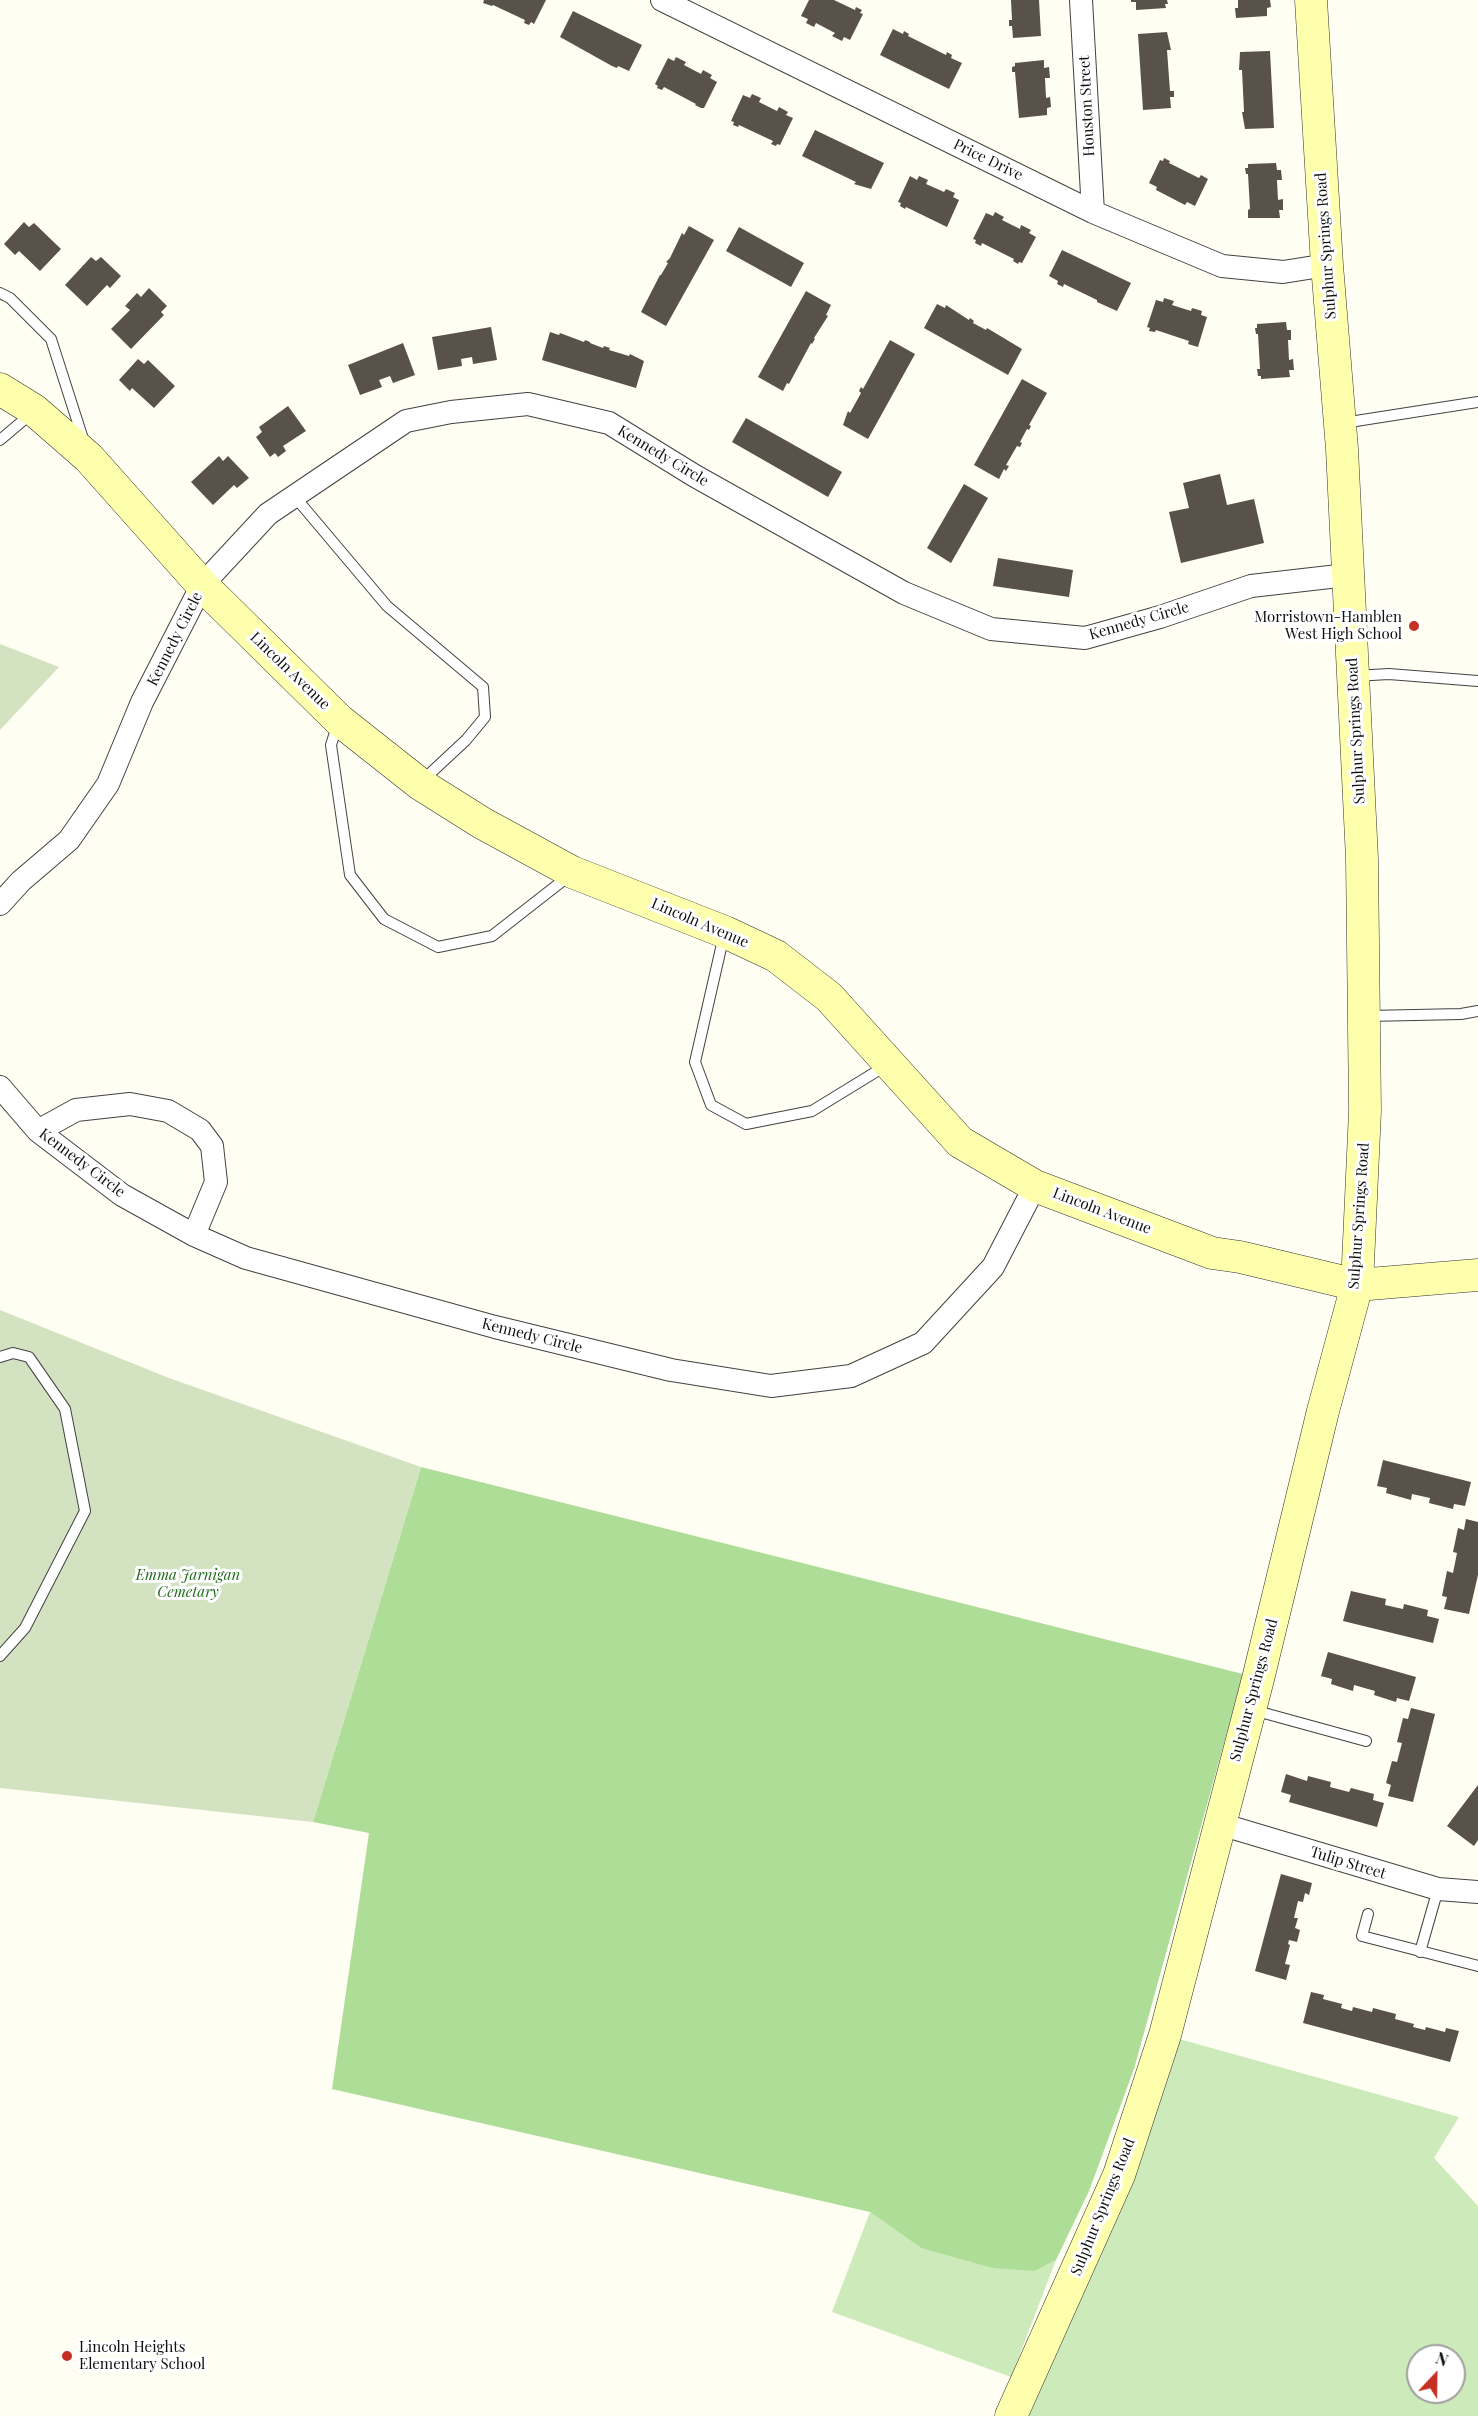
<!DOCTYPE html>
<html>
<head>
<meta charset="utf-8">
<style>
	body { margin:0 }
	#map { position:relative; width:1478px; height:2416px; overflow:hidden; background:#fffef2; font-family:"Playfair Display",serif }
	canvas { display:block }
	.north { position:absolute; left:1406px; top:2344px; width:60px; height:60px; box-sizing:border-box; background:#fff; border:2px solid #9f9f9f; border-radius:50%; rotate:22deg; font-size:16px; font-weight:700; line-height:24px; text-align:center; color:#0f0f0f }
	.north::after { content:''; display:block; margin:auto; width:21px; height:27px; background:#c53022; clip-path:polygon(50% 0,100% 100%,50% 72%,0 100%) }
</style>
</head>
<body>
<div id="map">
<canvas width="1478" height="2416"></canvas>
<div class="north">N</div>
</div>
<script>
const ctx = document.querySelector('canvas').getContext('2d');
ctx.lineJoin = 'round';
function paint(path, color) { ctx.fillStyle = color; ctx.fill(path, 'evenodd'); }
const toPath = rows => new Path2D(rows.map(r => 'M' + r).join(''));
function strokePath(path, color, width, dash) { ctx.strokeStyle = color; ctx.lineWidth = width; ctx.lineCap = dash ? 'butt' : 'round'; ctx.setLineDash(dash || []); ctx.stroke(path); }
function drawText(font, color, halo, rows, align = 'center') {
  ctx.font = font + ' "Playfair Display",serif'; ctx.lineWidth = 6; ctx.setLineDash([]); ctx.textBaseline = 'middle'; ctx.strokeStyle = halo; ctx.fillStyle = color; for (const [text, x, y, turn = 0] of rows) {
    ctx.save(); ctx.translate(x, y); ctx.rotate((+turn || 0) * Math.PI / 180); ctx.textAlign = isNaN(turn) ? turn : align; if (halo) ctx.strokeText(text, 0, 0); ctx.fillText(text, 0, 0); ctx.restore();
  }
}
paint(toPath([
	[1165,2035,1459,2117,1434,2158,1478,2206,1478,2416,1011,2416],
	[1418,2356,1454,2356,1454,2392,1418,2392],
	[870,2212,921,2248,1035,2271,1056,2260,1011,2377,832,2312]
]), '#cdebba');
paint(toPath([
	[421,1467,1243,1674,1134,2069,1089,2191,1056,2260,1035,2271,993,2268,921,2248,870,2212,332,2089,369,1833,313,1822]
]), '#aedd98');
paint(toPath([
	[0,644,59,667,0,730],
	[0,1310,169,1378,421,1467,313,1822,0,1788]
]), '#d3e3c1');
paint(toPath([
	[484,0,546,0,534,24,531,22,529,25,524,23,525,20,493,5,492,6,483,3],
	[809,0,834,0,855,10,856,7,862,10,860,13,863,14,850,40,844,37,842,41,832,36,835,33,816,23,814,27,806,23,808,19,801,16],
	[1011,0,1039,0,1041,36,1013,38,1012,26,1009,26,1009,20,1012,20],
	[1131,0,1167,0,1168,4,1165,4,1166,8,1136,10,1136,2,1131,2],
	[1238,0,1270,0,1271,7,1267,8,1267,16,1236,18,1235,8,1238,8],
	[573,11,642,45,629,71,618,66,617,68,612,66,560,37],
	[893,29,903,34,904,31,909,34,908,36,946,55,947,52,952,55,951,58,962,63,949,89,880,55],
	[1167,32,1171,50,1167,50,1170,91,1174,91,1174,97,1170,97,1171,108,1143,110,1138,34],
	[1270,51,1274,128,1245,129,1242,112,1244,112,1242,70,1239,70,1240,52],
	[676,57,686,62,684,65,701,74,703,70,712,75,710,78,717,82,704,108,701,108,695,105,696,104,664,87,662,90,657,88,658,86,655,84,668,58,674,61],
	[1044,60,1044,68,1049,67,1050,78,1045,78,1046,98,1050,97,1051,107,1047,108,1047,115,1019,118,1015,72,1012,72,1012,67,1015,66,1015,63],
	[752,94,761,98,759,102,777,111,779,107,788,112,786,115,793,118,780,145,777,144,776,146,771,144,773,141,739,125,738,127,733,125,734,122,731,121,743,95,750,98],
	[815,130,884,163,871,189,854,184,856,182,802,156],
	[1164,158,1170,161,1169,163,1199,178,1201,175,1208,179,1195,206,1187,202,1185,205,1156,190,1157,187,1149,183,1160,160,1163,161],
	[1276,163,1277,170,1281,170,1282,180,1277,180,1278,200,1283,199,1283,210,1279,210,1280,218,1248,218,1248,210,1250,209,1248,174,1246,174,1245,168,1248,168,1248,164],
	[910,176,917,180,919,176,928,180,926,184,944,192,946,189,955,193,953,197,959,200,947,227,906,207,905,209,900,206,901,203,898,202],
	[995,212,1004,217,1002,220,1020,229,1021,225,1031,230,1029,233,1036,237,1022,263,1019,262,1018,264,1013,261,1014,259,982,243,981,246,975,243,976,240,973,239,986,213,993,216],
	[24,222,29,227,34,223,61,249,40,271,19,251,15,255,4,244],
	[689,226,714,240,666,326,641,312,660,275,661,275,668,263,666,262,670,258,682,233,684,235],
	[739,227,804,263,791,287,726,251],
	[1062,250,1131,283,1117,311,1097,302,1097,300,1064,284,1063,287,1057,284,1058,281,1049,276],
	[91,257,96,261,101,257,121,276,110,288,107,285,87,306,65,285],
	[149,288,167,306,161,312,164,315,131,349,111,329,130,310,125,306,137,293,141,297],
	[806,291,831,305,826,315,828,316,814,338,815,339,812,344,811,343,789,384,787,383,783,391,758,377],
	[1164,298,1174,301,1172,305,1191,311,1192,308,1202,311,1201,315,1207,317,1198,347,1188,344,1189,341,1156,330,1155,332,1149,331,1150,328,1147,327,1156,300,1163,302],
	[937,304,945,308,946,305,969,320,970,318,974,321,973,323,986,330,987,328,1022,349,1008,375,924,328],
	[1286,322,1287,330,1291,330,1291,340,1288,340,1289,360,1293,359,1294,370,1289,370,1290,377,1261,379,1261,376,1258,376,1257,369,1260,369,1258,334,1256,334,1255,328,1257,328,1257,324],
	[491,327,497,360,473,364,472,357,461,359,462,366,438,370,432,337],
	[550,332,559,335,560,333,584,342,585,340,590,342,590,343,603,348,604,346,610,348,609,350,629,356,630,354,644,361,636,388,542,360],
	[890,340,915,354,868,439,843,425,848,411,850,413,861,393,859,391,861,387,863,389],
	[403,343,415,375,393,383,390,376,379,380,382,387,360,395,348,365],
	[138,359,144,364,148,360,175,386,154,408,132,388,130,391,119,380],
	[1022,379,1047,393,1029,425,1031,426,1029,430,1027,429,1020,442,1022,443,1020,447,1017,446,1006,465,1009,466,1006,471,1004,469,999,479,974,465],
	[288,406,306,431,283,446,286,451,278,457,275,453,270,457,256,437,262,432,259,427],
	[746,418,842,472,828,497,732,442],
	[219,456,223,461,228,456,249,478,237,488,234,485,213,505,191,482],
	[1220,474,1227,505,1254,499,1264,543,1181,563,1169,512,1189,508,1183,483],
	[964,484,988,498,951,563,927,548],
	[998,558,1073,570,1069,597,993,586],
	[1383,1460,1471,1482,1465,1506,1454,1504,1453,1509,1429,1503,1430,1498,1412,1494,1411,1500,1386,1493,1387,1488,1377,1486],
	[1466,1519,1478,1522,1478,1575,1469,1614,1444,1609,1447,1597,1442,1596,1447,1571,1453,1573,1457,1553,1453,1552,1458,1528,1464,1530],
	[1351,1591,1386,1599,1385,1605,1403,1609,1404,1604,1428,1610,1427,1616,1439,1619,1433,1643,1343,1621],
	[1328,1652,1416,1677,1409,1701,1397,1698,1396,1702,1374,1695,1375,1691,1354,1685,1353,1691,1331,1684,1332,1679,1321,1676],
	[1411,1708,1435,1714,1413,1802,1388,1796,1391,1785,1386,1783,1392,1761,1397,1762,1402,1743,1397,1742,1403,1718,1408,1719],
	[1286,1774,1307,1781,1308,1776,1331,1782,1330,1787,1349,1792,1351,1788,1374,1794,1373,1800,1384,1803,1377,1827,1289,1802,1291,1795,1281,1792],
	[1478,1785,1478,1840,1474,1846,1447,1826],
	[1281,1874,1312,1883,1309,1895,1305,1893,1303,1902,1298,1901,1294,1918,1298,1918,1295,1928,1300,1930,1297,1942,1289,1940,1288,1944,1290,1945,1285,1964,1290,1965,1286,1980,1255,1971],
	[1311,1992,1324,1995,1323,1999,1342,2004,1341,2008,1352,2011,1353,2007,1372,2012,1373,2008,1396,2014,1395,2019,1414,2024,1413,2027,1425,2030,1426,2027,1445,2032,1446,2028,1459,2031,1450,2062,1303,2023]
]), '#59524b');
const lane = toPath([
	[0,293,10,298,51,339,84,442],
	[1343,423,1478,402],
	[0,440,32,413],
	[295,497,387,606,483,687,485,717,466,740,422,781],
	[1354,676,1389,674,1478,681],
	[338,723,331,745,350,875,384,919,438,947,492,936,570,875],
	[724,935,695,1062,711,1105,746,1124,812,1111,887,1065],
	[1368,1016,1461,1014,1478,1011],
	[0,1357,13,1353,29,1357,65,1409,85,1511,25,1628,0,1656],
	[1253,1710,1366,1741],
	[1368,1914,1362,1936,1478,1966],
	[1420,1952,1438,1889]
]);
const street = toPath([
	[662,0,1093,212,1222,266,1283,272,1327,265],
	[1081,0,1093,212],
	[0,904,21,881,69,840,108,784,142,702,202,585,268,514,406,421,451,412,528,404,609,423,695,476,904,593,991,629,1085,638,1160,617,1251,586,1347,575],
	[0,1087,38,1131,122,1195,194,1235,246,1258,495,1327,671,1370,771,1386,851,1376,923,1343,993,1267,1035,1186],
	[38,1131,76,1110,130,1104,168,1111,200,1130,212,1146,216,1182,194,1235],
	[1220,1824,1438,1889,1478,1892]
]);
const secondary = toPath([
	[0,389,34,410,89,458,202,585,339,720,420,784,482,823,572,872,725,932,776,956,829,997,960,1142,1035,1186,1212,1253,1240,1257,1357,1285,1478,1275],
	[1011,2416,1119,2175,1165,2035,1258,1679,1323,1411,1357,1285,1365,1111,1362,859,1342,449,1327,265,1311,0]
]);
strokePath(lane, '#424242', 12);
strokePath(street, '#424242', 24);
strokePath(secondary, '#313131', 33);
strokePath(lane, '#fff', 10);
strokePath(street, '#fff', 22);
strokePath(secondary, '#fdffad', 32);
for (const [x, y, r, color] of [
	[1414,626,6,"#c53022"],
	[67,2356,6,"#c53022"]
]) { const dot = new Path2D(); dot.arc(x, y, r, 0, 2 * Math.PI); ctx.fillStyle = color; ctx.fill(dot); strokePath(dot, '#fff', 2); }
drawText('15px', '#0f0f0f', '#fff', [
	["Houston Street",1087,106,-93],
	["Price Drive",988,160,26],
	["Sulphur Springs Road",1326,246,-94],
	["Kennedy Circle",663,456,31],
	["Kennedy Circle",1139,621,-16],
	["Kennedy Circle",175,639,-63],
	["Lincoln Avenue",290,671,44],
	["Sulphur Springs Road",1356,731,-93],
	["Lincoln Avenue",700,923,23],
	["Kennedy Circle",82,1163,37],
	["Lincoln Avenue",1102,1211,21],
	["Sulphur Springs Road",1359,1216,-86],
	["Kennedy Circle",532,1336,14],
	["Sulphur Springs Road",1254,1690,-75],
	["Tulip Street",1348,1863,17],
	["Sulphur Springs Road",1103,2207,-68]
]);
drawText('15px', '#0f0f0f', '#fff', [
	["Morristown-Hamblen",1402,617],
	["West High School",1402,634],
	["Lincoln Heights",79,2347,"left"],
	["Elementary School",79,2364,"left"]
], 'right');
drawText('italic 15px', '#236a1d', '#fff', [
	["Emma Jarnigan",188,1575],
	["Cemetary",188,1592]
]);
</script>
</body>
</html>
